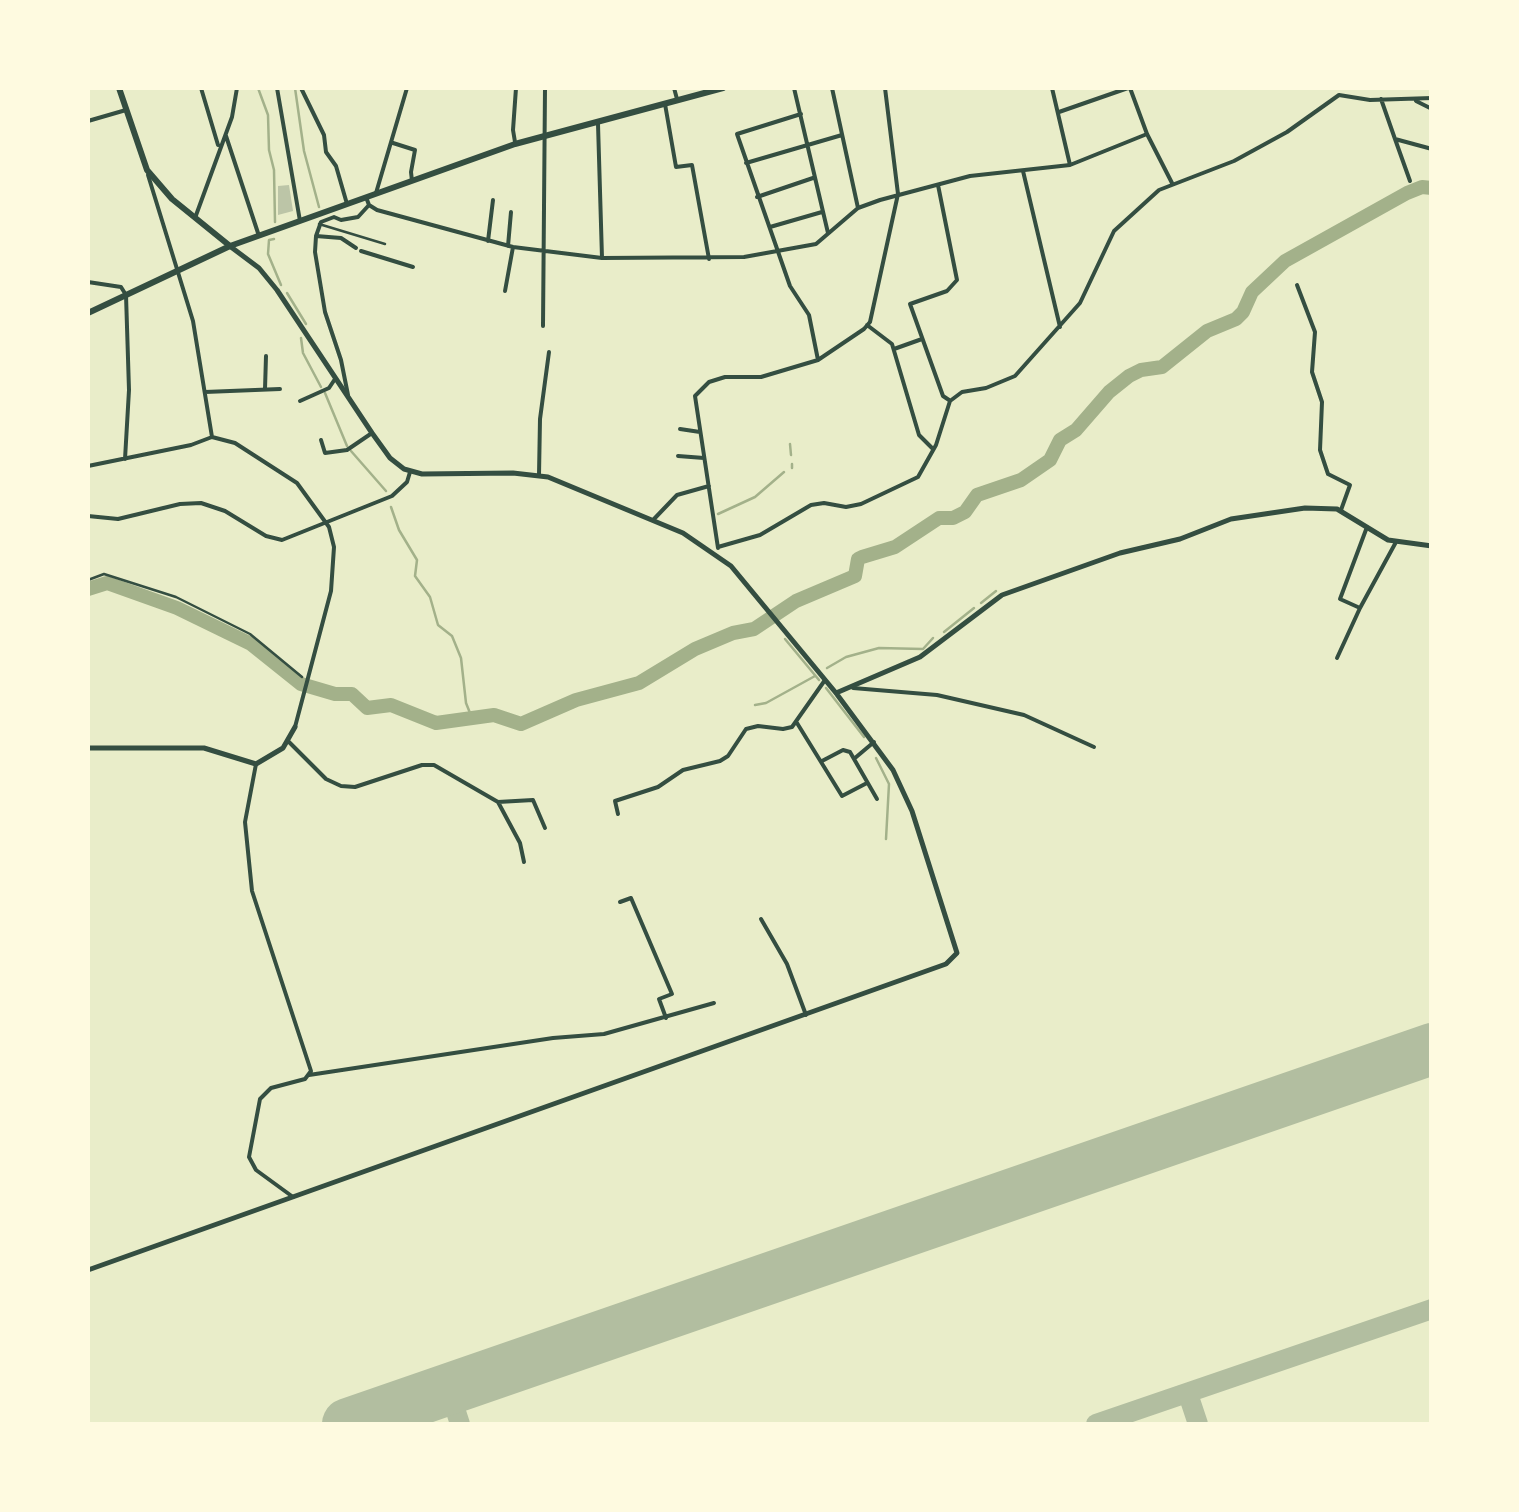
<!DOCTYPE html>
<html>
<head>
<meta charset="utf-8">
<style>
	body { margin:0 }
	#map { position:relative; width:1519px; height:1512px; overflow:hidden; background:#e9edc9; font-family:Quicksand,sans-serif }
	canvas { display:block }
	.frame { position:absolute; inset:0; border:90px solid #fefae0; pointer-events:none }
</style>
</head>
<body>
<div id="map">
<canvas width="1519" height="1512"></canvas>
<div class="frame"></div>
</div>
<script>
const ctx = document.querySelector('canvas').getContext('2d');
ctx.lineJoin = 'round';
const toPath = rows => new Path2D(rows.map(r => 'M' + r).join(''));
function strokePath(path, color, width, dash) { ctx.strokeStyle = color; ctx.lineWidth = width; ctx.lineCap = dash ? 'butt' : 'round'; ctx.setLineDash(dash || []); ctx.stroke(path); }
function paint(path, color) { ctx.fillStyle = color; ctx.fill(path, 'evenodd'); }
strokePath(toPath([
	[258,88,268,115,269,150,274,170,275,222],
	[295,88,304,151,319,207],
	[274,239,269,240,268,254,281,285],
	[287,293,306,324],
	[301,338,303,353,321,387],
	[325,393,347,446],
	[790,444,791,455],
	[351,451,386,491],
	[792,468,792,464],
	[391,507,399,530,417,560,415,576,430,597,438,625,452,636,461,658,466,703,472,718],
	[718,514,755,497,784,472],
	[981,603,996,591],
	[944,632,974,608],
	[785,639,819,680],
	[827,668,846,657,879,648,923,649,933,638],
	[826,688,864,737],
	[755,705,766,703,815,676],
	[876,758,889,784,886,839]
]), '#a3b18a', 2.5);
strokePath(toPath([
	[88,589,107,583,177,608,251,644,301,684,335,694,352,694,367,708,391,705,436,723,494,715,521,724,576,700,639,683,695,649,733,633,754,629,796,601,855,576,858,559,862,557,895,547,939,518,953,518,965,512,977,495,1021,480,1050,460,1060,440,1076,430,1109,392,1129,376,1141,370,1162,367,1207,331,1236,319,1243,312,1252,292,1285,261,1407,193,1422,187,1432,188]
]), '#a3b18a', 14);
strokePath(toPath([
	[449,1390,460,1424],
	[1188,1394,1198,1424],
	[1096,1424,1432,1309]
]), '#b2bea0', 20);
strokePath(toPath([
	[348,1424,1432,1049]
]), '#b2bea0', 52);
paint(toPath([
	[289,185,293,211,278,215,278,186]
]), '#bcc5a7');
strokePath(toPath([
	[88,580,104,574,176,597,250,634,302,677]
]), '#344e41', 2.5);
strokePath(toPath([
	[319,224,385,244]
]), '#344e41', 2.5);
strokePath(toPath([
	[201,88,218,145],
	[277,88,300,221],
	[301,88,324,135,326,152,336,166,347,204],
	[674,88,677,99],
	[794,88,828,233],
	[832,88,858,208],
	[1052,88,1070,165],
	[1130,88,1147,134,1172,183],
	[1381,99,1395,139,1432,149],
	[1416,101,1432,109],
	[665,104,676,167,692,165,709,259],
	[1059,112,1128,88],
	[801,114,737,134,790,286,809,315,818,360],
	[88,121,126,110],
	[598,124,602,258],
	[226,136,259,236],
	[1395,139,1410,181],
	[515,142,513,130,516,88],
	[393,143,415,150,411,172,412,181],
	[746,163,842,135],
	[1023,171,1060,327],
	[148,175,193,321,212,437,235,443,297,483,329,527,334,547,331,591,295,727],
	[938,185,957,280,947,291,910,304,943,396,949,400],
	[376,193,407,88],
	[366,197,369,205,377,210,513,247,602,258,744,257,816,244,858,208,880,200,970,176,1070,165,1147,134],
	[757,197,813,178],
	[195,218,232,117,237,88],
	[770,227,822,212],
	[316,236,341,238,356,248],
	[488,241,493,200],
	[508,246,511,212],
	[361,251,413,267],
	[88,282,121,287,126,295,129,390,125,459],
	[1297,285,1315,332,1312,372,1322,402,1320,450,1328,474,1350,485,1341,510],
	[505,291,513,247],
	[867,325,892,344,919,435,932,448],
	[543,326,545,88],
	[894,349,922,339],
	[265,389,266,356],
	[205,392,280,389],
	[348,395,341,360,325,312,315,252,316,236,321,222,334,217,341,220,358,217,369,205],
	[300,401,329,388,335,379],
	[680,429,700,432],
	[321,440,325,453,347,450,372,433],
	[678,456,704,458],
	[88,466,191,445,212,437],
	[539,475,540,419,549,352],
	[88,516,118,519,180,504,201,503,225,511,266,536,282,540,392,496,407,482,410,472],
	[654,519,677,495,709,486],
	[1367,527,1340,599,1360,608,1396,542],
	[718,547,760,535,811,505,824,503,846,507,861,504,918,477,936,445,950,401,962,392,986,388,1015,376,1080,303,1114,231,1159,190,1234,161,1287,132,1339,95,1370,100,1432,98],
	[718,548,695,396,709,382,725,377,761,377,818,360,864,329,870,322,898,194,885,88],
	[1337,658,1360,608],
	[853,688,937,695,1024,715,1094,747],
	[797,723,842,796,867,783],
	[289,742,326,779,341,786,355,787,422,765,434,765,498,802,520,843,524,862],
	[855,758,874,742],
	[822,761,843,750,850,752,877,799],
	[256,764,245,822,252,891,311,1071,305,1079,271,1088,260,1099,249,1157,256,1170,293,1197],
	[498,802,533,800,545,828],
	[618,814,615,801,658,787,683,770,720,761,728,756,746,729,758,726,783,729,792,727,825,680],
	[620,902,631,898,672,994,659,999,666,1018],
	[761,919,787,964,806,1015],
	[309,1075,553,1038,604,1034,714,1003]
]), '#344e41', 4);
strokePath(toPath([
	[836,693,920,657,1002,595,1120,553,1180,539,1231,519,1305,508,1337,509,1388,540,1432,546],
	[88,748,204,748,256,764,283,748,295,727],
	[88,1270,946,964,957,953,912,811,893,770,836,693,731,566,683,533,548,477,513,473,422,474,404,469,390,458,372,433,277,290,259,268,231,247]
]), '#344e41', 5);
strokePath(toPath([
	[119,88,147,170,172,199,230,246]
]), '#344e41', 6);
strokePath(toPath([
	[88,313,230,246,515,144,723,88]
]), '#344e41', 6);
</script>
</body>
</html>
